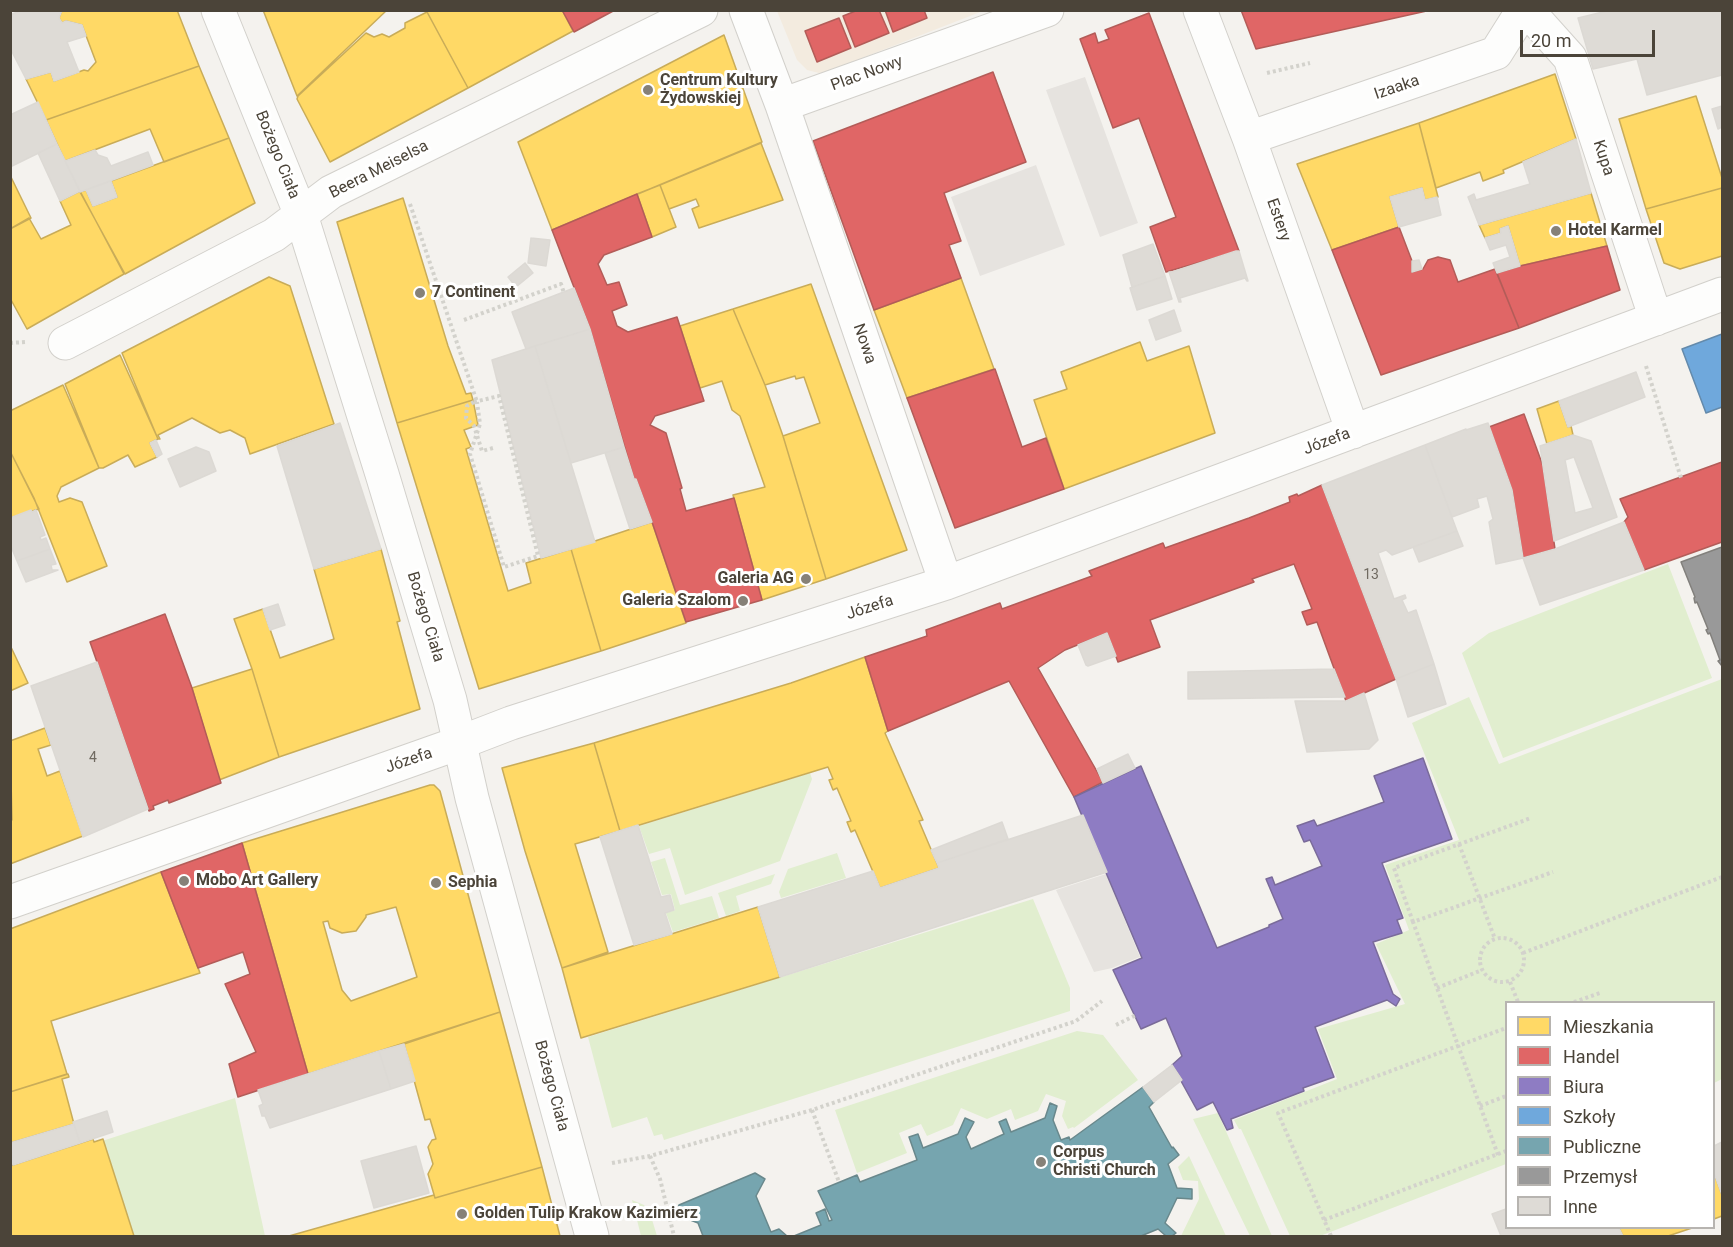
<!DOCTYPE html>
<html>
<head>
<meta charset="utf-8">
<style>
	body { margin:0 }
	#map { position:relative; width:1733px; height:1247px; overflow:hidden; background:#f4f2ee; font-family:Roboto,sans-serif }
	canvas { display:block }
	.frame { position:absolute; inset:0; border:12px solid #4b4439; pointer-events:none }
	.legend { position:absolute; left:1505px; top:1001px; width:210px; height:228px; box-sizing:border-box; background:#fff; border:2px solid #b7b4b0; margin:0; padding:8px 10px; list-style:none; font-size:18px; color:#4b4439 }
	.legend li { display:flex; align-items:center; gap:12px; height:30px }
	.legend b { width:30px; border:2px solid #b7b4b0 }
	.scale { position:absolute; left:1520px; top:30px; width:135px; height:27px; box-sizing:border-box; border:3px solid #4b4439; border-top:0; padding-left:8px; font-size:18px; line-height:21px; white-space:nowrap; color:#4b4439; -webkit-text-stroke:4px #fff; paint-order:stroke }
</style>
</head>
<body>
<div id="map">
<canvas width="1733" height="1247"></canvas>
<div class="frame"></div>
<ul class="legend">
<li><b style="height:16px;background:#ffd966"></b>Mieszkania</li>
<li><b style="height:16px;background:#e06666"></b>Handel</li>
<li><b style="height:16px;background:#8e7cc3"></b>Biura</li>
<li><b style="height:16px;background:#6fa8dc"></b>Szkoły</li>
<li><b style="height:16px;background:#76a5af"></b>Publiczne</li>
<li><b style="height:16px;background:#999"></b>Przemysł</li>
<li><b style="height:16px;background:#dedbd6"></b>Inne</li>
</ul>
<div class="scale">20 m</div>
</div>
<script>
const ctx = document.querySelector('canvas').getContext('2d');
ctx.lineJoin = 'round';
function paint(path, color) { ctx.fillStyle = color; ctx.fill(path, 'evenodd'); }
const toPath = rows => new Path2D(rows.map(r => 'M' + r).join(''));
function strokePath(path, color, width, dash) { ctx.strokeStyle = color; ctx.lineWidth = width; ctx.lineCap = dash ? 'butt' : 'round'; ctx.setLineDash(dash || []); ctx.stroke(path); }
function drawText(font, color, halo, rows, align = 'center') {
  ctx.font = font + ' Roboto,sans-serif'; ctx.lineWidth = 6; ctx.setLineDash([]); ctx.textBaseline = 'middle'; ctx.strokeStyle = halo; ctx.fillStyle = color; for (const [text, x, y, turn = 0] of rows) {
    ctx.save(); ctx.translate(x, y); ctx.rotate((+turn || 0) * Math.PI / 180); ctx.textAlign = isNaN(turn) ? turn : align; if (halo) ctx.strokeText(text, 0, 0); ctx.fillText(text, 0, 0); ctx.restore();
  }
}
paint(toPath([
	[777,11,983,11,826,72,819,73,807,70,797,60]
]), '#f3ebdf');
paint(toPath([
	[1668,564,1712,678,1503,758,1462,653,1489,633],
	[1722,679,1722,1079,1714,1083,1714,1002,1506,1002,1506,1164,1320,1236,1290,1236,1241,1129,1239,1129,1234,1120,1337,1079,1318,1029,1405,1004,1376,944,1409,930,1385,865,1459,840,1412,723,1469,697,1499,764],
	[810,773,812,779,780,861,685,895,670,848,649,854,639,826],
	[837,853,846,878,781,898,779,892,788,869],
	[665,858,680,905,712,896,719,918,673,932,666,913,675,910,671,894,662,895,651,862],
	[775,874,771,884,736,896,740,911,726,916,718,893],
	[1033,899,1070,988,1070,1011,664,1140,662,1134,654,1136,647,1117,612,1128,588,1037],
	[1077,1031,1103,1035,1138,1080,1074,1128,1073,1127,1068,1129,1062,1116,1066,1101,1046,1094,1038,1111,1015,1120,1011,1109,987,1119,961,1108,953,1125,927,1136,921,1124,899,1133,907,1153,857,1173,835,1110],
	[235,1098,265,1236,122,1236,96,1143],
	[1218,1113,1272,1236,1250,1236,1193,1119],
	[1189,1156,1226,1236,1181,1236,1199,1199,1198,1181,1183,1180,1178,1167],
	[632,1200,644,1205,650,1213,657,1236,641,1236]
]), '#e1eecf');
paint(toPath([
	[1085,77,1138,223,1100,237,1046,90],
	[1036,165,1065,245,980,276,951,197],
	[1106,874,1140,957,1112,968,1094,972,1056,890]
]), '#e6e3df');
const homes = toPath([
	[62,10,177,10,199,66,46,120,26,79,51,72,54,81,84,70,88,71,96,62,82,25,66,21,62,23,59,18,62,10],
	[263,10,387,10,297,96,263,10],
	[426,10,562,10,573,31,468,88,426,10],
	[427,12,468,88,330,162,297,99,298,96,366,33,374,37,382,34,389,37,405,28,405,23,427,12],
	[724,35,762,142,552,230,518,142,724,35],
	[199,66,229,138,164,162,150,129,65,161,46,120,199,66],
	[1555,74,1576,139,1503,170,1504,173,1483,181,1480,172,1436,188,1419,123,1555,74],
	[1696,96,1722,178,1722,188,1646,209,1619,119,1696,96],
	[1419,123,1438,197,1425,200,1422,188,1390,197,1399,227,1332,250,1297,164,1419,123],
	[229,138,255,203,125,274,80,192,86,190,93,206,117,197,111,181,229,138],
	[761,143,783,200,699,228,692,209,699,206,696,199,669,209,660,185,761,143],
	[10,175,31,218,10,229,10,175],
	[660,185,676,227,652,237,637,194,660,185],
	[1722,188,1722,256,1680,269,1664,263,1646,209,1722,188],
	[80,191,124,274,27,329,10,298,10,229,29,218,41,239,71,225,60,201,80,191],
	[1591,193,1607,246,1520,266,1508,226,1500,229,1501,233,1485,238,1479,225,1591,193],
	[403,198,448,346,466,394,471,393,473,400,397,423,337,222,403,198],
	[269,277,290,286,334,424,250,454,245,438,230,430,220,433,192,418,158,435,160,439,158,439,122,353,269,277],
	[961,278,994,369,907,398,874,310,961,278],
	[811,284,907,550,826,579,783,436,820,423,804,377,796,379,795,376,765,385,733,309,811,284],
	[733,309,765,385,783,436,826,579,762,600,733,495,765,487,740,416,732,410,722,381,700,388,680,326,733,309],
	[1140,342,1147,361,1189,346,1215,433,1064,489,1034,400,1067,389,1061,372,1140,342],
	[120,355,158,439,150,443,157,457,135,467,128,455,103,468,99,468,65,384,120,355],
	[63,385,99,468,61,487,57,496,59,502,70,498,82,502,107,566,67,582,34,498,10,451,10,411,63,385],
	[473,400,478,425,464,430,471,447,466,449,508,591,531,583,526,563,571,549,601,651,479,689,397,423,473,400],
	[1559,401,1568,427,1571,426,1573,435,1547,444,1537,409,1559,401],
	[10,451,39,509,10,518,10,451],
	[652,522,686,623,601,651,571,549,652,522],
	[381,549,400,621,397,622,420,709,279,757,252,669,234,619,263,609,280,658,334,639,314,569,381,549],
	[10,645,28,683,10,691,10,645],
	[865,657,888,731,885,733,923,820,919,821,939,868,880,888,855,830,851,832,847,822,851,821,837,788,833,790,829,780,833,779,828,767,620,831,594,743,791,683,865,657],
	[252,669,279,757,219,780,192,688,252,669],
	[45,728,51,745,38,749,47,776,60,771,83,836,10,864,10,820,12,820,10,741,45,728],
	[594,743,620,831,575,844,608,952,562,968,525,851,502,768,594,743],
	[430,785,434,785,440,791,500,1012,308,1074,242,843,430,785],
	[396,907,417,977,351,1001,342,990,323,922,328,921,330,928,342,933,356,931,366,917,366,915,396,907],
	[161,872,200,973,51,1021,67,1074,10,1092,10,929,161,872],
	[758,907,780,977,581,1038,562,968,758,907],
	[500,1012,542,1167,435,1198,428,1174,433,1164,428,1147,432,1140,436,1139,430,1119,425,1120,404,1044,500,1012],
	[68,1074,69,1077,62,1079,74,1124,10,1143,10,1092,68,1074],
	[93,1139,94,1142,103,1139,134,1236,10,1236,10,1166,93,1139],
	[542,1167,560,1236,289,1236,434,1195,435,1198,542,1167],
	[1714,1173,1722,1195,1722,1216,1714,1219,1714,1173],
	[1619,1228,1692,1228,1668,1236,1623,1236,1619,1228]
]);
paint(homes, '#ffd966');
strokePath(homes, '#c9ac58', 1.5);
const shops = toPath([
	[562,10,615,10,574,32,562,10],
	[858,10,879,10,889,33,855,47,843,16,858,10],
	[885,10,924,10,927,18,893,32,885,10],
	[1241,10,1431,10,1256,49,1241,10],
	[1149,13,1239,251,1166,272,1150,227,1176,217,1139,118,1113,128,1080,39,1095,33,1098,43,1109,39,1105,30,1149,13],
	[839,18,851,48,817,62,805,31,839,18],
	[993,72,1026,162,944,193,961,241,949,245,961,278,874,310,813,141,993,72],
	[637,194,652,237,604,255,598,264,607,285,619,282,627,305,612,311,617,326,628,332,677,317,704,401,655,416,650,425,666,433,682,488,680,489,686,511,734,498,762,600,686,622,652,522,636,479,634,479,590,329,552,230,637,194],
	[1399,227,1412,261,1412,272,1423,269,1428,260,1438,257,1450,260,1458,282,1495,269,1519,328,1381,375,1332,250,1399,227],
	[1607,246,1620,290,1519,328,1497,273,1520,266,1607,246],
	[995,369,1022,447,1046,438,1064,489,955,528,907,398,995,369],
	[1524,414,1543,466,1555,549,1523,558,1512,490,1489,427,1524,414],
	[1722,462,1722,542,1644,570,1624,522,1628,517,1620,499,1722,462],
	[1322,485,1396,679,1346,701,1317,622,1307,625,1302,612,1312,609,1294,564,1252,579,1254,582,1150,620,1160,647,1118,662,1107,633,1065,650,1038,668,1103,782,1074,797,1009,681,888,731,865,657,927,636,926,630,1000,603,1002,609,1092,576,1089,571,1163,543,1165,548,1249,518,1290,502,1289,497,1297,494,1298,496,1322,485],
	[165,614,192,688,221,783,169,803,168,800,153,806,154,809,149,811,90,642,165,614],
	[242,843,308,1074,238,1097,229,1064,256,1052,225,984,250,974,243,952,198,968,161,872,242,843]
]);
paint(shops, '#e06666');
strokePath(shops, '#b35c58', 1.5);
const offices = toPath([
	[1423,758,1452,839,1382,863,1403,918,1397,920,1402,933,1373,942,1393,994,1400,999,1396,1006,1387,1000,1315,1027,1334,1077,1303,1088,1304,1091,1231,1119,1233,1128,1227,1130,1213,1102,1197,1110,1181,1081,1182,1080,1172,1065,1182,1056,1166,1018,1141,1029,1113,970,1142,958,1074,797,1141,766,1217,948,1269,927,1269,925,1283,919,1266,879,1272,877,1275,885,1322,866,1310,840,1304,842,1297,826,1314,820,1317,826,1384,802,1374,776,1423,758]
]);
paint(offices, '#8e7cc3');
strokePath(offices, '#7a6b9a', 1.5);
const schools = toPath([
	[1722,334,1722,407,1706,413,1682,349,1722,334]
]);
paint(schools, '#6fa8dc');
strokePath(schools, '#648aab', 1.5);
const public = toPath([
	[1143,1087,1154,1102,1149,1107,1172,1148,1173,1147,1179,1155,1168,1164,1177,1188,1192,1189,1192,1199,1177,1198,1165,1223,1176,1233,1172,1236,1166,1236,1158,1229,1141,1236,794,1236,821,1225,816,1213,825,1209,829,1221,832,1220,818,1191,857,1175,860,1182,917,1160,909,1137,918,1134,923,1148,958,1134,965,1118,974,1122,966,1137,971,1149,1004,1134,999,1122,1006,1119,1011,1132,1045,1118,1050,1103,1057,1106,1053,1120,1061,1140,1069,1137,1070,1140,1143,1087],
	[755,1173,765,1179,756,1196,771,1232,779,1229,787,1236,703,1236,698,1223,675,1214,679,1205,755,1173]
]);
paint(public, '#76a5af');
strokePath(public, '#69888c', 1.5);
const industry = toPath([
	[1722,547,1722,666,1718,661,1720,660,1710,633,1708,634,1706,630,1708,629,1697,602,1695,603,1694,598,1695,597,1681,562,1722,547]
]);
paint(industry, '#999');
strokePath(industry, '#82807c', 1.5);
const building = toPath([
	[22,10,62,10,59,18,62,23,66,21,82,25,86,36,67,42,79,72,54,81,51,72,26,79,10,48,10,15,22,10],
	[1611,10,1722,10,1722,75,1647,95,1637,59,1593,69,1578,18,1611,10],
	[38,102,57,144,10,167,10,115,38,102],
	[1722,106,1722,127,1718,129,1712,109,1722,106],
	[1576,139,1591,193,1479,225,1468,197,1474,194,1476,200,1530,184,1523,162,1576,139],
	[57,144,80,191,60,201,38,153,57,144],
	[95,150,98,155,107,158,111,166,148,152,153,165,80,192,65,161,95,150],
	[111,181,117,197,93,206,86,190,111,181],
	[1422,188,1425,200,1437,197,1441,215,1399,227,1390,197,1422,188],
	[1508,226,1520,266,1497,273,1493,263,1510,257,1506,245,1490,250,1485,238,1501,233,1500,229,1508,226],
	[531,238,550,240,546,266,528,263,531,238],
	[1153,244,1165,276,1132,287,1123,255,1153,244],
	[1236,251,1239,251,1248,281,1247,281,1245,278,1180,298,1181,302,1179,302,1169,272,1172,272,1236,251],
	[1419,260,1422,269,1412,272,1412,261,1419,260],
	[525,263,533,273,516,287,508,277,525,263],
	[1165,276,1172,299,1137,310,1130,288,1165,276],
	[574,288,590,329,526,349,512,312,574,288],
	[1174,310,1181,331,1156,340,1149,320,1174,310],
	[590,329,624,447,571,463,535,346,590,329],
	[535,346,595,542,541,558,492,360,535,346],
	[1636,372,1645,397,1568,427,1559,401,1636,372],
	[340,423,381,549,314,569,277,446,340,423],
	[1488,423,1512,490,1523,558,1496,564,1489,522,1493,519,1487,496,1477,499,1479,507,1452,517,1425,445,1466,429,1466,430,1488,423],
	[1573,435,1591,441,1617,517,1554,541,1540,446,1573,435],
	[1574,457,1593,508,1575,513,1565,460,1574,457],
	[156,440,162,454,157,457,150,443,156,440],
	[1425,445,1457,531,1392,555,1386,550,1378,553,1394,599,1405,595,1406,598,1402,600,1408,613,1416,610,1434,664,1396,679,1322,485,1425,445],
	[196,447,209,452,216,471,180,487,168,459,196,447],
	[624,447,634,479,636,479,652,522,630,529,605,453,624,447],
	[31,510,32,512,36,510,45,535,40,537,41,540,46,538,50,549,17,561,10,544,10,518,31,510],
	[1624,522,1644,570,1540,605,1523,558,1555,549,1624,522],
	[1457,531,1463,546,1419,562,1413,547,1457,531],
	[50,549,56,564,51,565,52,570,58,570,26,582,17,561,50,549],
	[278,604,285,625,270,630,263,609,278,604],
	[1107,633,1116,656,1088,666,1086,665,1078,645,1107,633],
	[97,662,148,809,83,837,31,686,97,662],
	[1434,664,1446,704,1408,717,1396,679,1434,664],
	[1334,669,1345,697,1188,699,1188,672,1334,669],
	[1364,693,1378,740,1369,749,1307,752,1295,701,1346,701,1364,693],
	[1128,754,1135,768,1103,783,1097,769,1128,754],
	[1083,815,1107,872,780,977,758,907,873,871,880,888,939,868,937,863,1083,815],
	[1002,822,1008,839,937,863,931,850,1002,822],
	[638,825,661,897,670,895,674,910,665,913,672,934,634,945,600,837,638,825],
	[404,1044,415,1081,391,1089,379,1051,404,1044],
	[379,1051,391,1089,270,1128,265,1116,262,1116,259,1106,263,1104,258,1090,379,1051],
	[1172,1065,1182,1080,1154,1102,1143,1087,1172,1065],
	[107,1111,113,1132,80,1143,73,1122,107,1111],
	[74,1124,80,1143,13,1165,10,1143,74,1124],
	[1722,1142,1722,1195,1714,1173,1714,1146,1722,1142],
	[416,1146,429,1193,374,1208,361,1161,416,1146],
	[1506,1209,1506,1228,1619,1228,1623,1236,1501,1236,1492,1214,1506,1209]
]);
paint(building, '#dedbd6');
strokePath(building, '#dcd9d4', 1.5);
const minor = toPath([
	[218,10,301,215,382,474,450,700,472,798,592,1236],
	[746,10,782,105,946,583],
	[1200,10,1249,138,1353,432],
	[1527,10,1570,58,1656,319],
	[782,105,1047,10],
	[1249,138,1496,53,1523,10],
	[65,343,274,235,331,192,701,10],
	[10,902,459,743,511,723,946,583,1722,294]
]);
strokePath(minor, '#d2d0cb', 35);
strokePath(toPath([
	[1267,73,1310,63],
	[410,204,477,402],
	[464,320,561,284,564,293],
	[10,343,25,342],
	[1646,366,1681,478],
	[474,402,467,406,466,418,474,426,482,451,493,448],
	[1459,844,1495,939],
	[1413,922,1394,868,1531,818],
	'1480 960a22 22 0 1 1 44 0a22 22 0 1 1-44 0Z',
	[1523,953,1722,877],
	[1510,982,1518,1002],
	[1437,988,1482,970],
	[1574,1002,1600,993],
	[1116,1025,1136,1015],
	[1480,1106,1506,1096],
	[812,1110,839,1182],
	[1498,1155,1413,922,1553,872],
	[650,1156,660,1179,674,1236],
	[612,1163,650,1156,812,1110,1076,1021,1102,1001],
	[1324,1220,1506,1151],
	[1331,1236,1278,1113,1506,1028]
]), '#d3d2cc', 4, [3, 3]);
strokePath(minor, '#fdfdfc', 33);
strokePath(toPath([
	[474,402,499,396,538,556,504,567,470,454,480,424,477,402]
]), '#d3d2cc', 4, [3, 3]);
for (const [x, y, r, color] of [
	[648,90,6,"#868178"],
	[1556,231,6,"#868178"],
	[420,293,6,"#868178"],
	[806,579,6,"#868178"],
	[743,601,6,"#868178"],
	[184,881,6,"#868178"],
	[436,883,6,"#868178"],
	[1041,1162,6,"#868178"],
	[462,1214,6,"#868178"]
]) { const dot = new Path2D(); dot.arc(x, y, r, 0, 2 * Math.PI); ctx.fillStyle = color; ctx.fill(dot); strokePath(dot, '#fff', 2); }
drawText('14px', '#706a61', null, [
	["13",1371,575],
	["4",93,758]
]);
drawText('16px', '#4b4439', '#fff', [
	["Plac Nowy",867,74,-20],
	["Izaaka",1397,88,-19],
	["Bożego Ciała",277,155,68],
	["Kupa",1603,158,72],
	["Beera Meiselsa",379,170,-27],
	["Estery",1278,220,71],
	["Nowa",864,344,71],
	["Józefa",1327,442,-21],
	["Józefa",870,608,-18],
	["Bożego Ciała",425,617,73],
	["Józefa",409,761,-19],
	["Bożego Ciała",551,1086,75]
]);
drawText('bold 16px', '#4b4439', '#fff', [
	["Centrum Kultury",660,81],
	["Żydowskiej",660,99],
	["Hotel Karmel",1568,231],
	["7 Continent",432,293],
	["Galeria AG",794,579,"right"],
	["Galeria Szalom",731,601,"right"],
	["Mobo Art Gallery",196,881],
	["Sephia",448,883],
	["Corpus",1053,1153],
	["Christi Church",1053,1171],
	["Golden Tulip Krakow Kazimierz",474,1214]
], 'left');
</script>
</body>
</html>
